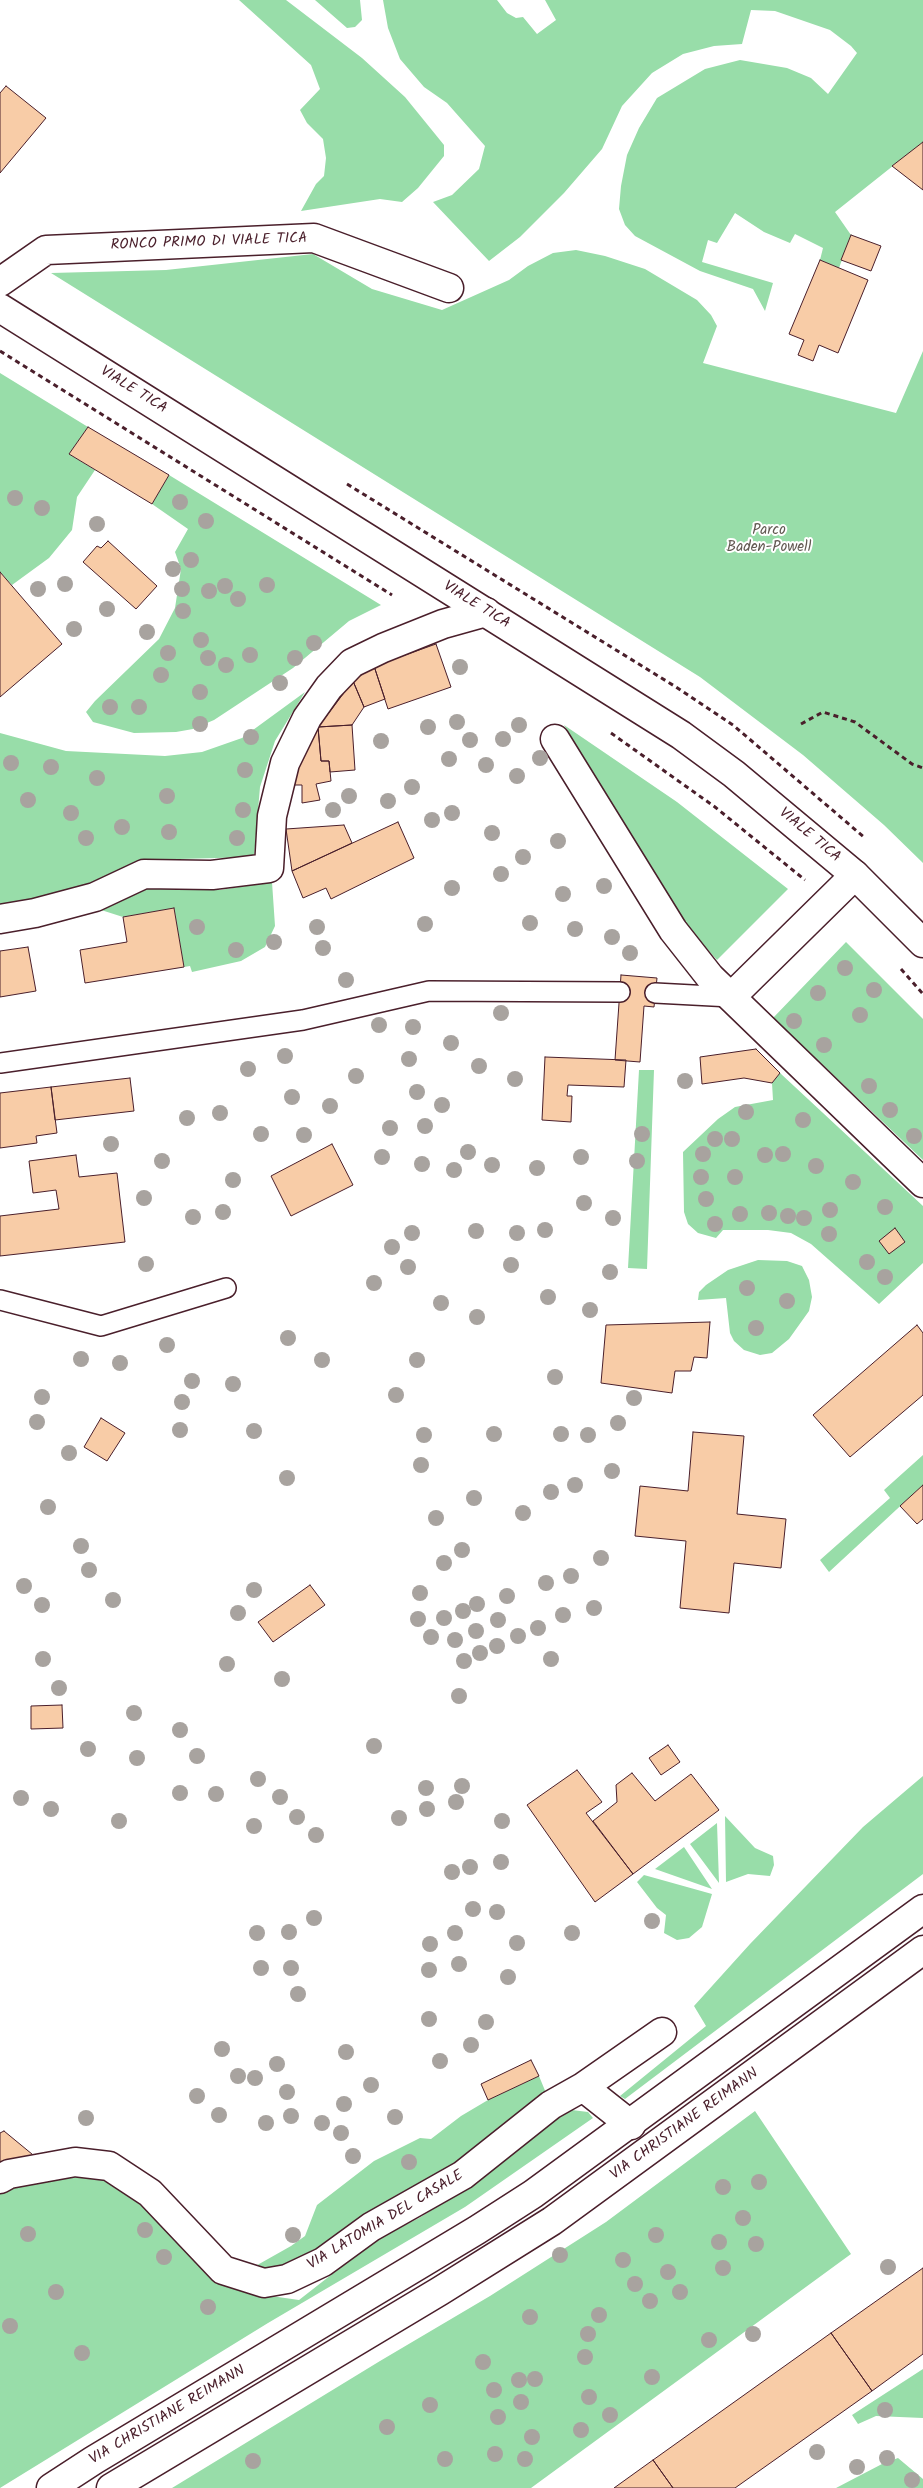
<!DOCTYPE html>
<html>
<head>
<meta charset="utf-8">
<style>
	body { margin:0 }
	canvas { display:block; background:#fff }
</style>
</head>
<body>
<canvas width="923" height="2488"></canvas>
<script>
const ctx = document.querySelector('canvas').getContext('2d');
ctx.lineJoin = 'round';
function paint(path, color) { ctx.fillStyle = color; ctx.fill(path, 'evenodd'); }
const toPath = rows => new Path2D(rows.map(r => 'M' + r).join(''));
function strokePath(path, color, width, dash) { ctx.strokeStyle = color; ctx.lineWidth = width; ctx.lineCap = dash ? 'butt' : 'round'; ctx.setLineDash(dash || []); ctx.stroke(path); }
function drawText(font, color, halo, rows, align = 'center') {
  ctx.font = font + ' Kalam,sans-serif'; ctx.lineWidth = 4; ctx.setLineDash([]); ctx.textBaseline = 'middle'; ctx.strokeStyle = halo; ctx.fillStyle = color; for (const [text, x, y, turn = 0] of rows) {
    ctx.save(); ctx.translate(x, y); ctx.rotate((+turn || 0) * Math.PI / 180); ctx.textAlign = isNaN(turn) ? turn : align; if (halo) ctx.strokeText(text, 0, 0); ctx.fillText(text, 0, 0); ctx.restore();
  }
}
paint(toPath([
	[239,0,286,0,362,58,405,97,444,145,444,156,418,188,402,202,380,199,301,211,316,184,324,176,326,158,323,139,307,123,300,110,320,89,311,65],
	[315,0,360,0,362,20,355,27,347,28],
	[383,0,497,0,507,13,516,18,523,17,537,34,556,20,545,0,923,0,923,142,835,212,851,235,839,268,820,260,823,248,795,234,790,243,764,232,735,213,717,243,708,240,702,262,773,283,765,311,753,289,700,271,635,236,625,225,619,209,621,186,627,155,639,128,657,98,705,69,740,60,787,68,811,78,828,94,857,53,851,46,830,30,775,11,751,10,742,44,714,46,683,54,652,73,622,106,602,149,564,193,520,237,489,261,433,202,452,195,479,169,485,146,447,103,424,87,400,59,388,28],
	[576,250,605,256,645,269,697,300,711,315,717,326,703,363,896,413,923,351,923,863,884,825,803,755,700,677,51,273,166,270,313,254,372,289,442,310,509,280,528,266,553,253],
	[0,373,88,427,69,454,95,470,77,497,72,530,49,558,12,585,0,572],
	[169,475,381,605,349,621,293,668,214,720,193,729,176,732,134,733,93,722,86,712,95,701,159,639,175,608,181,569,175,552,188,529,152,504],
	[305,692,275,741,260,787,254,857,143,860,115,874,58,894,0,907,0,733,66,751,165,756,202,752,242,738],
	[564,725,677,802,788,889,717,960,689,929],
	[272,882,275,926,265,947,241,961,192,972,190,966,184,967,174,908,123,917,98,909,142,888,220,890],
	[846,942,923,1019,923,1160,773,1018],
	[639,1070,654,1070,647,1269,628,1268],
	[780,1073,923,1206,923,1263,879,1304,811,1244,791,1233,768,1230,723,1230,716,1238,698,1233,688,1224,684,1212,683,1152,718,1119,735,1107,773,1100,772,1083],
	[758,1260,787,1261,802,1266,809,1280,812,1297,809,1311,789,1339,772,1353,760,1355,744,1350,734,1341,730,1333,726,1298,698,1300,699,1292,706,1285,728,1270],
	[923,1455,923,1485,829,1572,820,1560,890,1498,884,1490],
	[923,1776,923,1874,625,2099,620,2096,706,2026,694,2006,750,1944,863,1827],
	[725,1816,755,1848,773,1856,774,1865,770,1876,748,1874,726,1882],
	[717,1823,719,1883,690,1844],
	[684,1847,712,1889,655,1869],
	[644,1875,712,1894,702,1927,689,1938,677,1940,664,1933,666,1915,657,1908,637,1882],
	[539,2076,546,2093,456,2166,319,2253,275,2270,252,2268,291,2246,305,2236,317,2205,374,2161,420,2138,431,2139,461,2116,488,2100],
	[572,2110,588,2112,593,2118,465,2207,268,2323,0,2488,0,2193,13,2183,61,2174,98,2175,144,2199,257,2294,299,2300,377,2239,419,2218,446,2201,563,2112],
	[755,2111,851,2254,531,2488,172,2488,380,2361,490,2296,606,2222],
	[923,2369,923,2418,876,2416,858,2424,852,2415],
	[898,2458,923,2479,923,2488,836,2488,882,2464]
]), '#98dda9');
const building = toPath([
	[6,86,46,118,0,173,0,93,6,86],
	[923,142,923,190,892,166,923,142],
	[851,235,881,246,871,271,841,260,851,235],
	[820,260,868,280,838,353,819,345,813,361,798,355,804,340,789,334,820,260],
	[88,427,169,475,152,504,69,454,88,427],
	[108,541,157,586,136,609,83,562,97,546,101,548,108,541],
	[0,572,62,644,0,697,0,572],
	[436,644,451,687,388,709,374,666,436,644],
	[374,666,385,699,364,707,353,681,374,666],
	[353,681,364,707,352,725,318,727,353,681],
	[352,725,355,770,330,772,329,761,321,761,318,727,352,725],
	[318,727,321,761,329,761,331,781,316,784,320,800,302,803,302,785,293,785,297,766,318,727],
	[398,822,414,858,331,899,326,888,303,898,292,871,398,822],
	[344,825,352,843,292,871,286,829,344,825],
	[174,908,184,967,85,983,80,950,127,942,123,917,174,908],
	[28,947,36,991,0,997,0,951,28,947],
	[621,975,657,978,654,1007,644,1006,640,1062,615,1060,621,975],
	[756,1049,780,1073,772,1083,744,1078,702,1084,700,1057,756,1049],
	[545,1057,626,1060,624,1087,568,1085,567,1096,572,1096,571,1122,542,1120,545,1057],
	[130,1078,134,1111,55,1120,51,1087,130,1078],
	[51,1087,57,1133,36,1136,37,1143,0,1148,0,1093,51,1087],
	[332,1144,353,1185,291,1216,271,1176,332,1144],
	[76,1155,79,1177,117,1173,125,1242,0,1256,0,1216,59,1209,56,1190,33,1193,29,1161,76,1155],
	[895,1228,905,1242,889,1254,879,1241,895,1228],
	[710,1322,707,1358,694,1357,691,1371,675,1371,672,1393,601,1383,606,1325,710,1322],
	[917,1325,923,1333,923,1395,850,1457,813,1415,917,1325],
	[101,1418,125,1433,107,1461,84,1447,101,1418],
	[693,1432,744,1436,737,1514,786,1519,781,1568,734,1563,729,1613,680,1608,686,1541,635,1536,640,1486,688,1491,693,1432],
	[923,1485,923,1519,917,1524,900,1506,923,1485],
	[310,1585,325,1605,273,1642,258,1622,310,1585],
	[62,1705,63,1728,31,1729,31,1706,62,1705],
	[668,1745,680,1762,661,1775,649,1758,668,1745],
	[577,1770,602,1802,586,1813,633,1874,595,1902,527,1805,577,1770],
	[632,1773,655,1801,691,1774,719,1810,633,1874,593,1821,617,1802,616,1785,632,1773],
	[531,2060,539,2076,488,2100,481,2084,531,2060],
	[4,2131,38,2159,0,2172,0,2133,4,2131],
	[923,2268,923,2354,872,2391,831,2333,923,2268],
	[831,2333,872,2391,735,2488,673,2488,653,2460,831,2333],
	[653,2460,673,2488,614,2488,653,2460]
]);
paint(building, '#f8cca7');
strokePath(building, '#4a1f2b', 1);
const lane = toPath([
	[655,993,731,997],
	[0,1063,303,1020,429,991,620,992],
	[0,1300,101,1326,226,1288]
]);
const street = toPath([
	[0,282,46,250,314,238,449,288],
	[555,739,673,930,710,977,923,1183],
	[0,919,35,913,95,897,144,874,212,875,269,868,272,816,285,763,307,718,329,687,352,663,383,648,443,624,486,612],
	[731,997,855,875],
	[583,2087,662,2032],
	[0,2179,9,2174,75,2162,109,2166,150,2193,223,2270,264,2283,287,2279,323,2262,371,2227,463,2175,551,2105,583,2087,631,2125]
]);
const secondary = toPath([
	[0,308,681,735,734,774,855,875,923,943],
	[51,2488,94,2460,477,2230,533,2194,923,1909],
	[111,2488,440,2291,552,2221,923,1950]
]);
strokePath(lane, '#4a1f2b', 22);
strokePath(street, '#4a1f2b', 31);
strokePath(secondary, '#4a1f2b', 31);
strokePath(toPath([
	[0,351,392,595],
	[347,484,676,687,733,725,865,838],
	[801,724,823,712,855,722,912,764,923,768],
	[611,733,715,807,805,880],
	[901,969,923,994]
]), '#4a1f2b', 3, [5, 4]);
strokePath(lane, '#fff', 19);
strokePath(street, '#fff', 28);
strokePath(secondary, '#fff', 28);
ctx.fillStyle = '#a8a39f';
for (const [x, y] of [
	[15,498],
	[180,502],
	[42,508],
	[206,521],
	[97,524],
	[191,560],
	[173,569],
	[65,584],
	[267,585],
	[225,586],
	[38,589],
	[182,589],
	[209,591],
	[238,599],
	[107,609],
	[183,611],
	[74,629],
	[147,632],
	[201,640],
	[314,643],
	[168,653],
	[250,655],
	[208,658],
	[295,658],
	[226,665],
	[460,667],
	[161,675],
	[280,683],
	[200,692],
	[110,707],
	[139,707],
	[457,722],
	[200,724],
	[519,725],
	[428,727],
	[251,737],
	[503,739],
	[470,740],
	[381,741],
	[540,758],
	[449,759],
	[11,763],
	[486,765],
	[51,767],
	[245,770],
	[517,776],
	[97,778],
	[412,787],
	[167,796],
	[349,796],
	[28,800],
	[388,801],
	[243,810],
	[333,810],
	[71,813],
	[452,813],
	[432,820],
	[122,827],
	[169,832],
	[492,833],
	[86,838],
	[237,838],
	[558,841],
	[523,857],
	[501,874],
	[604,886],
	[452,888],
	[563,894],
	[530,923],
	[425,924],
	[197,927],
	[317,927],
	[575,929],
	[612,937],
	[274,942],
	[323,948],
	[236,950],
	[630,953],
	[845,968],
	[346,980],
	[874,990],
	[818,993],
	[501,1013],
	[860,1015],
	[794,1021],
	[379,1025],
	[413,1027],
	[451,1043],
	[824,1045],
	[285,1056],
	[409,1059],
	[479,1066],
	[248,1069],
	[356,1076],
	[515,1079],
	[685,1081],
	[869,1086],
	[417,1092],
	[292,1097],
	[442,1105],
	[330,1106],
	[890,1110],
	[746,1112],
	[220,1113],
	[187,1118],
	[803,1120],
	[425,1126],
	[390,1128],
	[261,1134],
	[642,1134],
	[304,1135],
	[914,1136],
	[715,1139],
	[732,1139],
	[111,1144],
	[468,1152],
	[703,1154],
	[783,1154],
	[765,1155],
	[382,1157],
	[581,1157],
	[162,1161],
	[637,1161],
	[422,1164],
	[492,1165],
	[816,1166],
	[537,1168],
	[454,1170],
	[701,1177],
	[735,1177],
	[233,1180],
	[853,1182],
	[144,1198],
	[706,1199],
	[584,1203],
	[885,1207],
	[830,1210],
	[223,1212],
	[769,1213],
	[740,1214],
	[788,1216],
	[193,1217],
	[613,1218],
	[804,1218],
	[715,1224],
	[545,1230],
	[476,1231],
	[412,1233],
	[517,1233],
	[829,1234],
	[392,1247],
	[867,1262],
	[146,1264],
	[511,1265],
	[408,1267],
	[610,1272],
	[885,1277],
	[374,1283],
	[747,1288],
	[548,1297],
	[787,1301],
	[441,1303],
	[590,1310],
	[477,1317],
	[756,1328],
	[288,1338],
	[167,1345],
	[81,1359],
	[322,1360],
	[417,1360],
	[120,1363],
	[555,1377],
	[192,1381],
	[233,1384],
	[396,1395],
	[42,1397],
	[634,1398],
	[182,1402],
	[37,1422],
	[618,1423],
	[180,1430],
	[254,1431],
	[494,1434],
	[561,1434],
	[424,1435],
	[588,1435],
	[69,1453],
	[421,1465],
	[612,1471],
	[287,1478],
	[575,1485],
	[551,1492],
	[474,1498],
	[48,1507],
	[523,1513],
	[436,1518],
	[81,1546],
	[462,1550],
	[601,1558],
	[444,1563],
	[89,1570],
	[571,1576],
	[546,1583],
	[24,1586],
	[254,1590],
	[420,1593],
	[507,1596],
	[113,1600],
	[477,1604],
	[42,1605],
	[594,1608],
	[463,1611],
	[238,1613],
	[563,1615],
	[444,1618],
	[418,1619],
	[498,1620],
	[538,1628],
	[476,1631],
	[518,1636],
	[431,1637],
	[455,1640],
	[497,1646],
	[480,1653],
	[43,1659],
	[551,1659],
	[464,1661],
	[227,1664],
	[282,1679],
	[59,1688],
	[459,1696],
	[134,1713],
	[180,1730],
	[374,1746],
	[88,1749],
	[197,1756],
	[137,1758],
	[258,1779],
	[462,1786],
	[426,1788],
	[180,1793],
	[216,1794],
	[280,1797],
	[21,1798],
	[456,1802],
	[51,1809],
	[427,1809],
	[297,1817],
	[399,1818],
	[119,1821],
	[502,1821],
	[254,1826],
	[316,1835],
	[501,1862],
	[470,1867],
	[452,1872],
	[473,1909],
	[497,1912],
	[314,1918],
	[652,1921],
	[289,1932],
	[257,1933],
	[455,1933],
	[572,1933],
	[517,1943],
	[430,1944],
	[459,1964],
	[261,1968],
	[291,1968],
	[429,1970],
	[508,1977],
	[298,1994],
	[429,2019],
	[486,2022],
	[471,2045],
	[222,2049],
	[346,2052],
	[440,2061],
	[277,2064],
	[238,2076],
	[255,2078],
	[371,2085],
	[287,2092],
	[197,2096],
	[344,2104],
	[219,2115],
	[291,2116],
	[395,2117],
	[86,2118],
	[266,2123],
	[322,2123],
	[341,2133],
	[353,2156],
	[409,2162],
	[759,2182],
	[723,2187],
	[743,2218],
	[145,2230],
	[28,2234],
	[293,2235],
	[656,2235],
	[719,2242],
	[756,2244],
	[560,2255],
	[164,2257],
	[623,2260],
	[888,2267],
	[723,2268],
	[668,2272],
	[635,2284],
	[56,2292],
	[680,2292],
	[650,2301],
	[208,2307],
	[599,2315],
	[530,2317],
	[10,2326],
	[588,2334],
	[753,2334],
	[709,2340],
	[82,2353],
	[585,2357],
	[483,2362],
	[652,2377],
	[535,2379],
	[519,2380],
	[494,2390],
	[589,2397],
	[521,2402],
	[430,2405],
	[885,2410],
	[610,2415],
	[498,2417],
	[387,2427],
	[581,2430],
	[532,2437],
	[817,2452],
	[495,2454],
	[887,2458],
	[445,2459],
	[525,2459],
	[253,2461],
	[857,2467],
	[912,2480]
]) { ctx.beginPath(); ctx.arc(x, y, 8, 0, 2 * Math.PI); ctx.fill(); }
drawText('15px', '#4a1f2b', '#fff', [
	["RONCO PRIMO DI VIALE TICA",209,243,-2],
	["VIALE TICA",133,391,32],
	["VIALE TICA",476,606,32],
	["VIALE TICA",809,836,40],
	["VIA CHRISTIANE REIMANN",685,2125,-36],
	["VIA LATOMIA DEL CASALE",386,2221,-31],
	["VIA CHRISTIANE REIMANN",168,2416,-31]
]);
drawText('15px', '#615851', '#fff', [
	["Parco",769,531],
	["Baden-Powell",769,548]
]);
</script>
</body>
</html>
